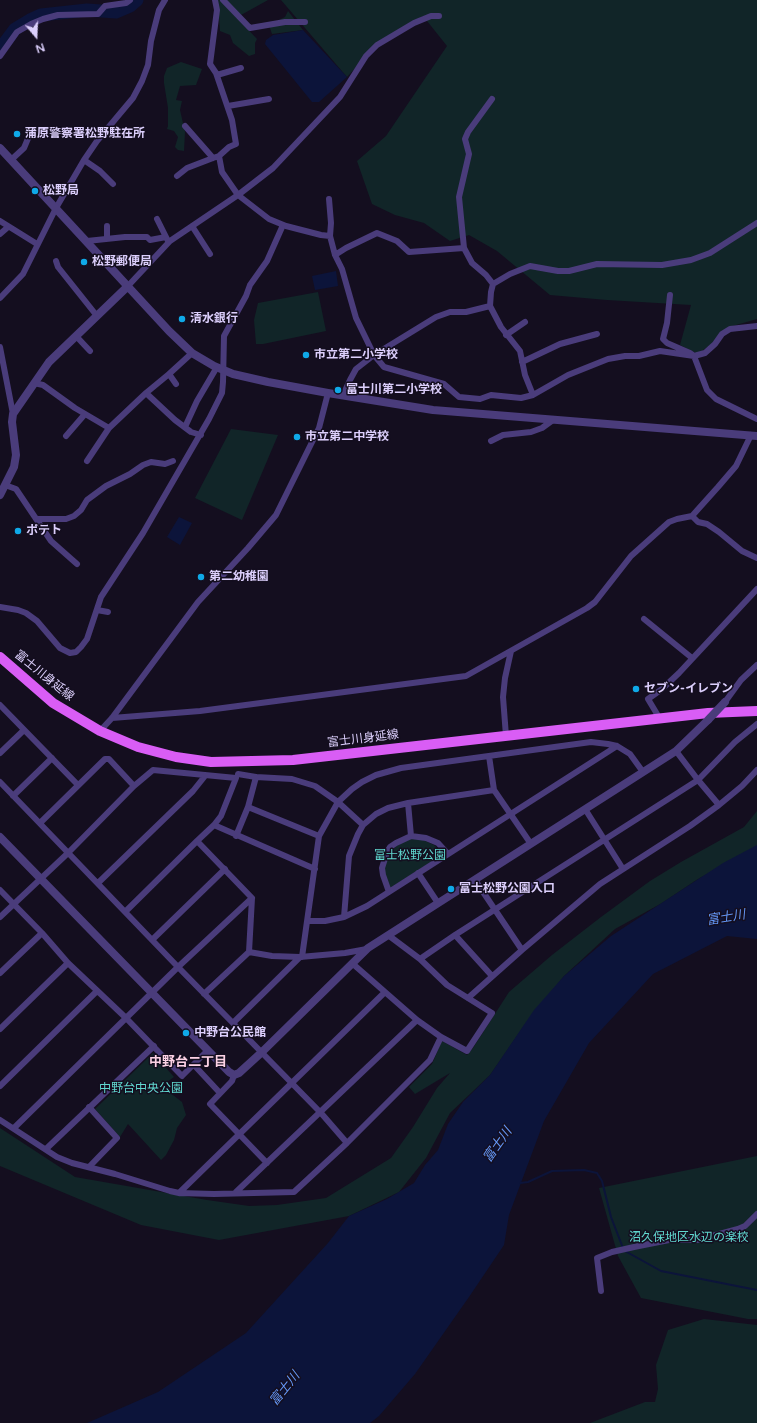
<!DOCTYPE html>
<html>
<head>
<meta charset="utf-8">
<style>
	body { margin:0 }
	#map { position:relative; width:757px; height:1423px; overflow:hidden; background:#140e1f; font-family:"Varela Round",sans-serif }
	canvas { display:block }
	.north { position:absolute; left:16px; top:16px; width:40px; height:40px; -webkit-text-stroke:3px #140e1f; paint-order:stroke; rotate:161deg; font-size:11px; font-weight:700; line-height:16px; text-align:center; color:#dccffc }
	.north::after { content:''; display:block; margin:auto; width:14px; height:18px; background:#dccffc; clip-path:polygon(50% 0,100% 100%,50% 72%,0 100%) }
</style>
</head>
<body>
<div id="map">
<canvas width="757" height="1423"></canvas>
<div class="north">N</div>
</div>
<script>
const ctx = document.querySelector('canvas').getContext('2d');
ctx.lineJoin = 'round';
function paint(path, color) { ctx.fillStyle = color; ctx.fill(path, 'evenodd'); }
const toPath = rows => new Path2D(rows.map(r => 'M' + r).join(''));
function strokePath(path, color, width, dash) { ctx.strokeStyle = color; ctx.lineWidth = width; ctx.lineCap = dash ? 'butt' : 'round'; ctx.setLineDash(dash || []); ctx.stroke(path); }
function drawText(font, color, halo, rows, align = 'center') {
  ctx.font = font + ' "Varela Round","Noto Sans JP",sans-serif'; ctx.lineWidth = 3; ctx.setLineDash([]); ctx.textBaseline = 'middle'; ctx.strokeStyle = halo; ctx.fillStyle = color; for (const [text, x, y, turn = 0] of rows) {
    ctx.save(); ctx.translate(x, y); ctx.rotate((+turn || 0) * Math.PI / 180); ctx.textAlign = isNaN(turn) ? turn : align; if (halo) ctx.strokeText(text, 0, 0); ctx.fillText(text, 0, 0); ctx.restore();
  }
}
paint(toPath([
	[218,0,220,0,257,39,255,43,255,54,249,56,233,43,230,35,220,31],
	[225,0,268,0,241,15],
	[281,0,757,0,757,319,729,327,710,345,698,354,680,345,691,305,607,300,550,295,497,251,469,235,450,241,424,223,395,215,372,204,357,161,386,136,447,46,423,16,374,48,347,77],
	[288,11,303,30,272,34,269,25,285,17],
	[181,62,202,69,196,85,180,86,176,100,182,101,180,110,185,132,184,151,178,150,175,147,178,137,174,131,167,129,168,126,168,108,164,83,164,76,167,68],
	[318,292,326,331,263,344,256,344,254,320,258,303],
	[231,429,278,435,242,520,195,498],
	[757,811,757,847,698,879,662,903,615,929,564,976,526,1023,490,1075,450,1113,426,1158,399,1192,349,1216,219,1240,141,1225,0,1166,0,1128,75,1177,207,1200,249,1206,277,1205,326,1198,391,1158,413,1127,437,1088,450,1073,415,1094,409,1087,432,1064,442,1041,467,1055,473,1048,509,992,552,955,601,917,650,881,681,862,744,827],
	[413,838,421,839,434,845,444,854,390,888,385,875,385,862,389,852,401,843],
	[153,1053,174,1077,160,1087,165,1093,169,1092,182,1102,186,1115,177,1128,174,1140,166,1155,161,1160,128,1124,120,1137,95,1109],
	[757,1156,757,1319,748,1319,641,1298,618,1256,599,1188],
	[704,1319,757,1325,757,1423,590,1423,645,1402,655,1402,658,1389,656,1365,668,1330]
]), '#112528');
paint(toPath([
	[303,30,347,77,319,102,312,102,265,44,266,40,273,35],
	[336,271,338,286,315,290,312,276],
	[179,517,192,523,180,545,167,537],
	[757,845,757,939,727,936,653,974,589,1043,544,1121,509,1215,504,1245,469,1297,415,1374,379,1416,370,1423,87,1423,158,1392,246,1333,328,1243,349,1216,387,1199,414,1183,425,1165,438,1150,448,1124,463,1102,490,1075,534,1010,564,976,611,936,723,863]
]), '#0c143a');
strokePath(toPath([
	[520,1183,528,1182,552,1171,584,1170,597,1173,602,1181,611,1217,623,1248],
	[625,1251,661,1271,757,1290]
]), '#0c143a', 2);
strokePath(toPath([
	[0,49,15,29,30,20,41,15,87,10,116,12,130,6,137,0]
]), '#0c143a', 13);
strokePath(toPath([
	[215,0,217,10,210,64,216,73,232,120,236,144,229,147,219,156,222,172,238,195,269,219,286,226,321,235,330,236,335,255,342,269,356,318,374,355,384,367,444,384,459,397,480,399,491,395,521,398,533,395,568,375,608,359,625,356,639,356,660,351,694,356,705,353,715,344,722,334,730,329,757,326],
	[223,0,250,28,285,22,305,22],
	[0,56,17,32,31,24,43,19,58,15,98,14,105,6,126,3,130,0],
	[217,75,241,68],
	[492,99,468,132,465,139,469,154,459,197,464,248,472,263,486,275,493,284],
	[228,106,269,99],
	[185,126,213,158],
	[11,160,24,148,32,129],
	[84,160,100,171,113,184],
	[177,176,187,168,213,158,219,156],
	[329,199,331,223,330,236],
	[157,219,168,241],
	[0,221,37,244],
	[192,226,210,254],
	[0,234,8,227],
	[107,238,107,226],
	[87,241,125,237,147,237,150,240,166,237],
	[335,255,346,248,377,233,397,241,409,252,464,248],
	[56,261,58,267,97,316],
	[127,287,170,241,238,195,273,168,340,97,366,56,377,45,414,23,431,16,439,16],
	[670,295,667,323,663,339,667,343,690,353,694,356,707,390,716,399,757,419],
	[0,298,23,274,56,208,84,160,97,141,133,98,142,81,148,65,151,41,159,10,165,0],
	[490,306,501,327,520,351,525,375,533,395],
	[506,335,525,322],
	[76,336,90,351],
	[0,347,13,414],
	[522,362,560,344,597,334],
	[169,374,176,384],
	[34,383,43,385,75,408,109,428,146,393,169,374,192,353],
	[146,393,175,420,191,432,201,435],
	[343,395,350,380,356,369,374,355,436,317,450,312,466,312,490,306,491,292,493,284,510,274,530,266,558,271,569,271,597,264,662,265,691,260,710,253,757,223],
	[185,427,197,401,217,367],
	[66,436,85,414],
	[491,441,503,435,531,432,542,428,553,420],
	[87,461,109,428],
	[5,485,16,489,51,541,77,564],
	[692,516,718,487,736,466,751,435],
	[37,519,66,519,74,516,81,510,87,500,106,486,130,474,143,465,151,462,165,464,173,461],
	[0,607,18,610,26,613,37,621,60,648,70,653,76,652,81,647,87,639,101,597,143,533,209,419,222,393,223,382,224,336,246,296,250,285,267,261,283,225],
	[97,610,108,612],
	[644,619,692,658],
	[725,702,741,680,757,665],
	[0,705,78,785],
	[112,718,200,711,466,676,587,608,595,602,631,556,669,522,677,519,692,516,698,522,707,524,719,532,742,551,757,558],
	[660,719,648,699,662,689,679,673,757,589],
	[100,731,112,718,198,602,248,548,276,515,319,428,328,393],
	[506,736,503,697,505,678,511,651],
	[676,751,698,780,719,805],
	[0,753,24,730],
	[489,756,494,790,531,844],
	[238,774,256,777,292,779,315,786,338,802,363,825],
	[0,782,178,967,321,1113,347,1143],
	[13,796,52,758],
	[408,803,411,836],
	[248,807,319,836],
	[585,809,623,869],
	[40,823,105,759,109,759,134,786],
	[214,825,315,869],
	[236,836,248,807,256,777],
	[197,841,252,898,249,952,204,994],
	[418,873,438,903],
	[475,880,522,950],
	[98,883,193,791,205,776],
	[0,890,42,933,68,963,126,1018,182,1076,208,1050],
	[389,892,383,875,382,868,387,852,390,847,396,843,411,836,426,838,438,843,448,854],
	[0,917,68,853,134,786,153,770,236,778,221,816,214,825,197,841,125,912],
	[344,917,349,856,358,834,363,825,376,814,388,808,408,803,494,790],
	[308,921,325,921,344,917,367,906,617,746],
	[455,935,492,976],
	[152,940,225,869],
	[249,952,272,956,300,957,345,953,367,949],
	[302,957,319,836,338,802,352,789,362,782,376,775,401,768,591,742,608,744,617,746,630,754,643,772],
	[420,959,455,935,698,780,735,742,757,724],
	[353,964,417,1020,441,1037,467,1051,492,1013,447,985,420,959,388,935],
	[0,973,42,933],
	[468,998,522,950,600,884,690,826,719,805,742,786,757,770],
	[233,1023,300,957],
	[0,1029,68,963],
	[194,1065,220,1093],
	[234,1075,232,1081,210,1104,267,1163],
	[0,1086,97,991],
	[0,1120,57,1157,72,1163,115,1174,170,1191,179,1193,214,1194,294,1192,347,1143,430,1060,441,1037],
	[14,1128,178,967,252,898],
	[46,1149,154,1046],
	[89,1167,117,1138,89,1107],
	[236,1192,417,1020],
	[179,1193,384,993],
	[601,1291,597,1258,612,1252,634,1247,669,1240,697,1240,738,1229,745,1226,757,1214]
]), '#4a3c7b', 6);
strokePath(toPath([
	[0,148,169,331,192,353,214,366,233,374,268,382,328,393,433,410,757,436],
	[0,495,14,467,16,455,12,422,13,414,49,362,127,287],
	[0,837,229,1072,234,1075,239,1073,262,1052,368,948,676,751,708,720]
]), '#4a3c7b', 8);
strokePath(toPath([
	[0,657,53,703,100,731,138,747,176,757,211,762,293,760,708,713,757,711]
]), '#d95df5', 10);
strokePath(toPath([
	[708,720,725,702]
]), '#4a3c7b', 8);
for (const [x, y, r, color] of [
	[17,134,4,"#0fa9e8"],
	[35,191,4,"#0fa9e8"],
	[84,262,4,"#0fa9e8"],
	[182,319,4,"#0fa9e8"],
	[306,355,4,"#0fa9e8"],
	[338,390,4,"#0fa9e8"],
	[297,437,4,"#0fa9e8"],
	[18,531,4,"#0fa9e8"],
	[201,577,4,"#0fa9e8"],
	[636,689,4,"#0fa9e8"],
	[451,889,4,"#0fa9e8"],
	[186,1033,4,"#0fa9e8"]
]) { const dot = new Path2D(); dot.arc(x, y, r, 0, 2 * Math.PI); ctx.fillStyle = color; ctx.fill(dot); strokePath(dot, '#140e1f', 1.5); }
drawText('bold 12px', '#dccffc', '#140e1f', [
	["蒲原警察署松野駐在所",25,134],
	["松野局",43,191],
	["松野郵便局",92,262],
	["清水銀行",190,319],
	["市立第二小学校",314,355],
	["富士川第二小学校",346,390],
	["市立第二中学校",305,437],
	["ポテト",26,531],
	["第二幼稚園",209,577],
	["セブン-イレブン",644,689],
	["富士松野公園入口",459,889],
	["中野台公民館",194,1033]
], 'left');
drawText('12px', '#dccffc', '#140e1f', [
	["富士川身延線",44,676,39],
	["富士川身延線",363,739,-7]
]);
drawText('12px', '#60d7cf', '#140e1f', [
	["富士松野公園",410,856],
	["中野台中央公園",141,1089],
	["沼久保地区水辺の楽校",689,1238]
]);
drawText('italic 13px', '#6396f5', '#140e1f', [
	["富士川",726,918,-9],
	["富士川",498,1145,-55],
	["富士川",285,1389,-51]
]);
drawText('bold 13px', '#fcd1e4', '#140e1f', [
	["中野台二丁目",188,1063]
]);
</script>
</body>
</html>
